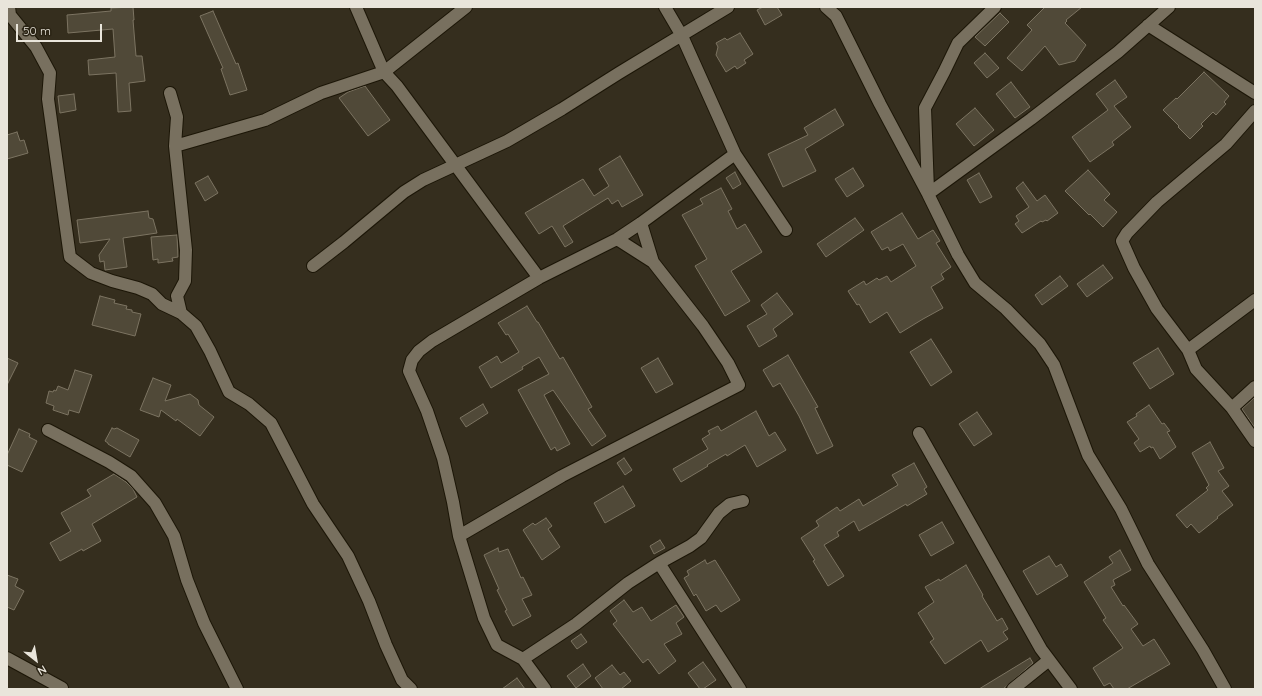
<!DOCTYPE html>
<html>
<head>
<meta charset="utf-8">
<style>
	body { margin:0 }
	#map { position:relative; width:1262px; height:696px; overflow:hidden; background:#352e1e; font-family:Quicksand,sans-serif }
	canvas { display:block }
	.frame { position:absolute; inset:0; border:8px solid #e9e5db; pointer-events:none }
	.north { position:absolute; left:16px; top:640px; width:40px; height:40px; -webkit-text-stroke:3px #2b2415; paint-order:stroke; rotate:149deg; font-size:11px; font-weight:700; line-height:16px; text-align:center; color:#e9e5db }
	.north::after { content:''; display:block; margin:auto; width:14px; height:18px; background:#e9e5db; clip-path:polygon(50% 0,100% 100%,50% 72%,0 100%) }
	.scale { position:absolute; left:16px; top:24px; width:86px; height:18px; box-sizing:border-box; border:2px solid #e9e5db; border-top:0; padding-left:5px; font-size:12px; line-height:14px; white-space:nowrap; color:#e9e5db; -webkit-text-stroke:3px #2b2415; paint-order:stroke }
</style>
</head>
<body>
<div id="map">
<canvas width="1262" height="696"></canvas>
<div class="frame"></div>
<div class="north">N</div>
<div class="scale">50 m</div>
</div>
<script>
const ctx = document.querySelector('canvas').getContext('2d');
ctx.lineJoin = 'round';
function paint(path, color) { ctx.fillStyle = color; ctx.fill(path, 'evenodd'); }
const toPath = rows => new Path2D(rows.map(r => 'M' + r).join(''));
function strokePath(path, color, width, dash) { ctx.strokeStyle = color; ctx.lineWidth = width; ctx.lineCap = dash ? 'butt' : 'round'; ctx.setLineDash(dash || []); ctx.stroke(path); }
const building = toPath([
	[133,7,134,20,133,20,136,56,142,56,145,81,129,83,131,111,118,112,116,73,89,75,88,60,115,57,113,29,68,33,67,15,111,11,111,8,133,7],
	[763,7,777,7,782,15,765,25,757,10,763,7],
	[1045,7,1082,7,1066,20,1067,21,1065,23,1086,45,1075,61,1059,65,1045,46,1022,71,1007,58,1032,30,1027,25,1045,7],
	[213,11,236,64,238,63,247,90,230,95,221,69,223,68,200,16,213,11],
	[1000,13,1009,22,985,46,975,37,1000,13],
	[740,33,753,54,744,60,746,63,737,69,735,66,726,72,716,55,718,47,716,43,725,38,727,40,740,33],
	[985,53,999,68,987,78,974,63,985,53],
	[1204,72,1229,96,1224,102,1226,104,1216,115,1213,112,1201,124,1203,126,1190,139,1178,127,1179,126,1163,110,1176,98,1177,99,1204,72],
	[1115,80,1127,97,1114,106,1131,127,1112,142,1114,145,1090,162,1072,137,1108,110,1096,94,1115,80],
	[1011,82,1030,107,1015,118,996,94,1011,82],
	[365,86,390,120,368,136,339,98,348,92,365,86],
	[74,94,76,110,60,113,58,96,74,94],
	[975,108,994,130,974,146,956,124,975,108],
	[835,109,844,125,805,149,816,171,783,187,768,154,808,135,804,128,835,109],
	[17,132,20,141,24,140,28,153,7,159,7,135,17,132],
	[620,156,643,195,622,207,618,200,612,204,608,198,563,226,573,242,565,247,552,226,539,234,525,213,583,179,594,196,609,186,599,169,620,156],
	[853,168,864,186,847,197,835,179,853,168],
	[1088,170,1110,194,1104,200,1117,212,1103,227,1090,214,1089,215,1065,191,1088,170],
	[735,172,741,184,733,189,726,178,735,172],
	[979,173,992,197,980,203,967,180,979,173],
	[208,176,218,193,205,201,195,183,208,176],
	[1023,182,1037,201,1045,195,1058,213,1047,221,1046,220,1042,222,1041,221,1022,233,1015,224,1019,221,1016,216,1029,207,1016,188,1023,182],
	[721,188,732,209,728,211,737,229,745,224,762,252,731,271,750,301,725,316,695,266,707,259,682,215,703,204,700,199,721,188],
	[148,211,149,218,153,219,157,233,123,238,127,267,105,270,104,261,100,262,99,255,110,239,80,243,77,220,148,211],
	[902,213,918,239,933,230,940,241,936,243,951,267,941,274,944,279,931,287,943,308,923,319,900,333,887,312,870,323,859,304,857,305,848,291,864,281,866,285,877,278,879,280,887,276,891,282,916,266,903,244,890,251,888,247,882,250,871,232,902,213],
	[855,218,864,230,826,257,817,244,855,218],
	[177,235,178,257,172,258,173,261,158,263,158,259,153,260,151,237,177,235],
	[1103,265,1113,278,1087,297,1077,284,1103,265],
	[1060,276,1068,286,1042,305,1035,295,1060,276],
	[777,293,793,314,773,329,777,336,759,347,747,326,767,314,761,305,777,293],
	[100,296,115,300,114,303,127,306,126,309,132,310,132,312,141,314,135,336,92,325,100,296],
	[527,306,537,322,538,322,560,359,563,357,592,407,588,409,606,436,592,446,553,390,544,395,570,444,557,451,555,447,551,450,518,390,549,374,539,357,522,367,523,369,491,388,479,367,497,356,501,363,519,352,508,334,506,335,498,323,527,306],
	[931,339,952,372,931,386,910,352,931,339],
	[1158,348,1174,374,1150,389,1133,363,1158,348],
	[788,355,818,407,815,408,833,446,817,454,799,416,780,383,773,387,763,370,788,355],
	[7,358,18,363,7,385,7,358],
	[658,358,673,384,656,393,641,368,658,358],
	[75,370,92,375,79,413,69,410,68,415,53,410,54,406,46,403,49,391,53,392,54,390,56,391,58,386,68,390,75,370],
	[153,378,171,385,165,401,190,394,198,400,199,405,214,417,200,436,177,419,176,421,161,410,159,417,140,410,153,378],
	[1255,397,1255,428,1242,409,1255,397],
	[483,404,488,413,466,427,460,418,483,404],
	[1149,405,1162,424,1164,423,1170,431,1167,432,1176,447,1160,459,1153,447,1151,448,1150,446,1140,452,1134,443,1139,439,1127,422,1137,416,1136,414,1149,405],
	[756,411,769,436,775,432,786,450,757,467,745,445,727,456,726,454,707,465,708,466,681,482,673,469,708,449,702,439,710,434,708,431,718,426,721,431,756,411],
	[977,412,992,434,974,446,959,424,977,412],
	[112,428,114,429,117,428,139,440,130,457,108,444,108,443,105,441,112,428],
	[19,429,30,434,29,437,37,441,22,472,7,465,7,455,19,429],
	[1210,442,1224,468,1218,471,1229,486,1222,491,1233,505,1217,517,1218,518,1199,533,1191,524,1187,528,1176,515,1208,490,1206,488,1209,485,1192,453,1210,442],
	[624,458,632,470,625,475,617,463,624,458],
	[914,463,927,487,924,489,927,494,907,506,906,504,859,531,854,521,837,532,839,536,824,545,844,576,828,586,813,561,815,560,801,538,819,526,816,521,837,507,840,511,859,499,863,506,898,485,892,475,914,463],
	[114,474,126,482,133,489,137,497,92,524,101,541,83,551,82,549,60,561,50,543,71,531,61,513,91,496,87,490,114,474],
	[623,486,635,506,605,523,594,503,623,486],
	[546,518,552,526,548,529,560,547,542,560,523,530,533,523,535,525,546,518],
	[942,522,954,543,931,556,919,535,942,522],
	[660,540,665,548,654,554,650,546,660,540],
	[498,548,499,552,508,549,521,578,523,577,532,595,522,599,531,616,513,626,505,611,507,610,497,590,499,589,484,555,498,548],
	[1120,550,1131,570,1113,580,1115,585,1111,587,1123,606,1124,605,1138,624,1131,629,1143,646,1154,639,1170,664,1127,689,1114,689,1110,683,1104,686,1093,668,1123,648,1103,620,1106,618,1084,582,1113,563,1109,557,1120,550],
	[1049,556,1056,567,1061,564,1068,576,1037,595,1023,571,1049,556],
	[705,560,707,564,715,560,740,600,721,612,716,605,706,611,696,594,694,596,684,578,689,575,687,571,705,560],
	[966,565,983,595,982,596,997,621,1002,618,1008,629,1003,632,1008,639,988,652,981,640,945,664,930,642,934,639,918,613,934,602,925,587,939,579,940,581,966,565],
	[7,575,18,579,15,586,24,591,14,610,7,607,7,575],
	[624,600,633,612,642,607,651,621,676,605,684,617,676,623,682,634,664,644,676,661,659,674,648,659,643,663,613,624,617,621,610,611,624,600],
	[581,634,587,642,577,649,571,641,581,634],
	[1030,658,1033,663,1003,689,979,689,1030,658],
	[703,662,716,680,703,689,700,689,688,673,703,662],
	[583,664,591,676,576,688,567,676,583,664],
	[612,665,620,675,624,672,631,681,621,689,603,689,595,678,612,665],
	[517,678,525,689,502,689,517,678]
]);
paint(building, '#504938');
strokePath(building, '#7c7462', 1);
const minor = toPath([
	[9,7,10,15,36,47,50,73,48,99,70,257,91,273,112,281,138,288,152,294,162,304,181,313,196,326,210,351,229,392,249,404,271,423,313,504,348,556,369,601,386,645,402,680,411,689],
	[356,7,384,72,397,86,539,278],
	[665,7,682,36,735,154,786,230],
	[826,7,836,16,880,104,928,194,958,255,975,283,1006,309,1040,344,1054,365,1088,455,1121,509,1148,564,1203,650,1225,689],
	[1148,25,1255,93],
	[170,93,177,117,175,146,186,250,185,281,177,296,181,313],
	[1255,111,1226,144,1157,202,1127,233,1122,241,1134,268,1157,309,1188,350,1196,369,1232,408,1255,441],
	[175,146,265,120,321,93,384,72,466,7],
	[928,191,925,108,944,72,958,43,995,7],
	[928,194,1031,119,1118,52,1169,7],
	[641,223,653,262],
	[313,266,344,242,404,192,423,180,507,141,562,109,619,73,728,7],
	[1188,350,1255,300],
	[1232,408,1255,387],
	[48,430,109,462,131,476,155,503,174,536,187,580,204,623,237,689],
	[919,433,1041,649,1071,689],
	[459,536,562,476,739,385,728,363,703,326,653,262,617,239],
	[659,563,740,689],
	[7,658,62,688],
	[523,659,576,624,628,583,659,563,690,546,701,538,719,513,730,504,743,501],
	[545,689,523,659,497,645,484,618,459,536,453,502,443,458,427,411,409,371,412,360,419,351,432,341,539,278,617,239,641,223,735,154],
	[1013,689,1049,660]
]);
strokePath(minor, '#1c1607', 14);
strokePath(minor, '#78705f', 12);
</script>
</body>
</html>
